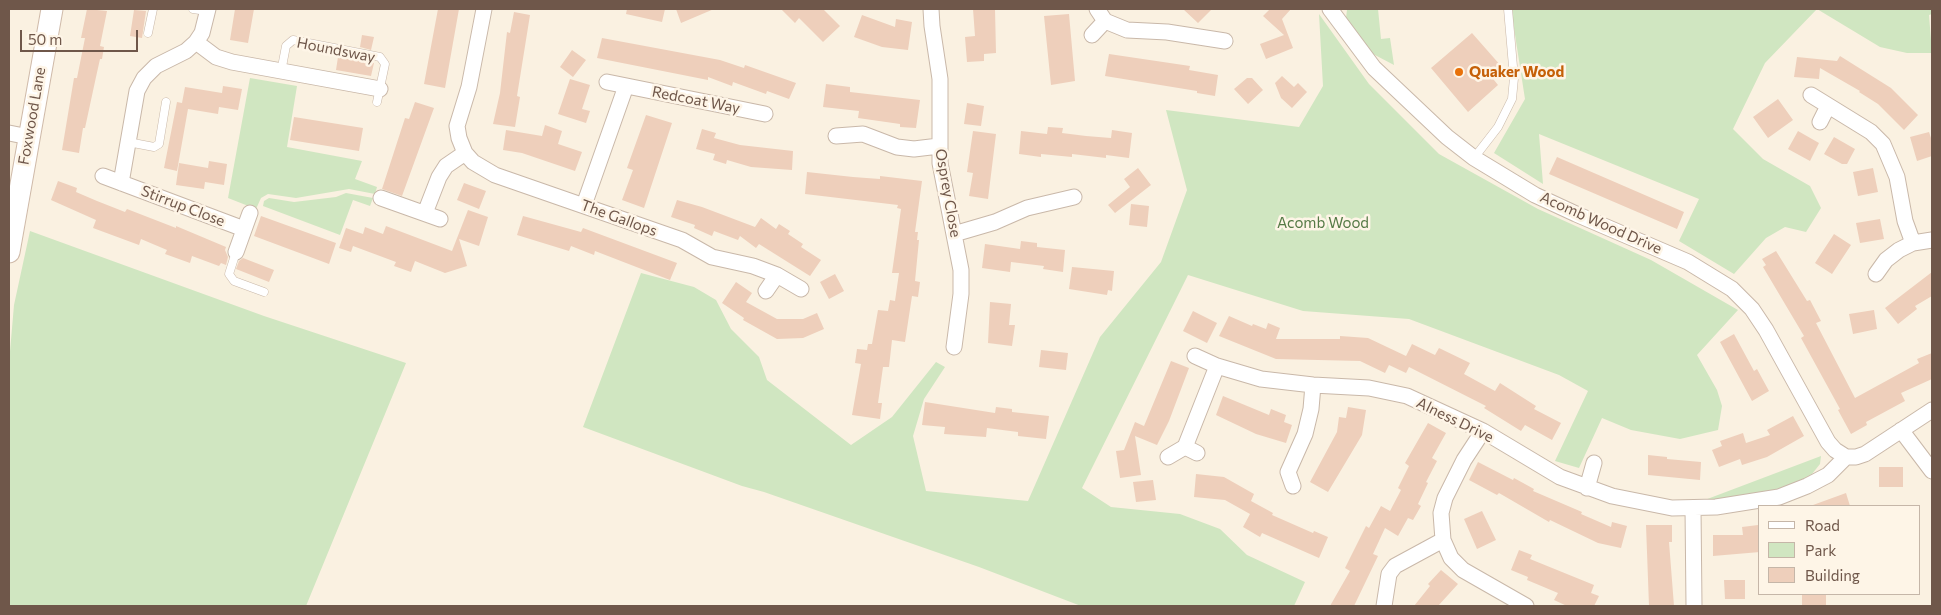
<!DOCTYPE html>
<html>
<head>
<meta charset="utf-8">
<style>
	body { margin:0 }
	#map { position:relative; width:1941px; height:615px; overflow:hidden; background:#faf1e1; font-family:Commissioner,sans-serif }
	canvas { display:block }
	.frame { position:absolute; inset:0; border:10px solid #6f574a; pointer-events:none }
	.legend { position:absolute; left:1758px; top:505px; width:162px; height:90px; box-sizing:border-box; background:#fef5e7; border:1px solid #c5b6a8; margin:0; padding:6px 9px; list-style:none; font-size:15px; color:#6f574a }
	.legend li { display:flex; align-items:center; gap:10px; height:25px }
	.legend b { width:25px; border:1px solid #c5b6a8 }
	.scale { position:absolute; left:20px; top:30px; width:118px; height:22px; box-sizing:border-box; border:2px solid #6f574a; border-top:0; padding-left:6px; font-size:15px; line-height:18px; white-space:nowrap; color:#6f574a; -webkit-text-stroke:4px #fef5e7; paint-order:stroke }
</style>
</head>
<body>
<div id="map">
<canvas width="1941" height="615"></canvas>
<div class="frame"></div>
<ul class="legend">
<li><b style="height:6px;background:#fff"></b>Road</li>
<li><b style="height:14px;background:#d0e6c1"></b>Park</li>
<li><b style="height:14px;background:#eecfbb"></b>Building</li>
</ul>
<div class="scale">50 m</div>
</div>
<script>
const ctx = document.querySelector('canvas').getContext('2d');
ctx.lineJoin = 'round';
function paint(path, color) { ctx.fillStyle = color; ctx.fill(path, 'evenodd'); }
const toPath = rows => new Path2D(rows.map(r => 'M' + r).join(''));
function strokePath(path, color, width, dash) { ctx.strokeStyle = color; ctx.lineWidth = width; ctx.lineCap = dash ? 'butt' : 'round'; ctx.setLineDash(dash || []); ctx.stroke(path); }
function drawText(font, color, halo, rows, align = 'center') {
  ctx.font = font + ' Commissioner,sans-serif'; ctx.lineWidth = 5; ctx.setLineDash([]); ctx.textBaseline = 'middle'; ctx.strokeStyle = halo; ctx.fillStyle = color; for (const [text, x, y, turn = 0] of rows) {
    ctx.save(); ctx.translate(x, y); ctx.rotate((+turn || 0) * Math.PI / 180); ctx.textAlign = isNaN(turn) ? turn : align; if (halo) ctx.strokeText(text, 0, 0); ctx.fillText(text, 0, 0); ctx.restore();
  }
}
paint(toPath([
	[1378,9,1381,39,1390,38,1394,65,1373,54,1346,18,1347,10],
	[1511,9,1817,9,1765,63,1733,129,1763,159,1810,186,1821,208,1806,232,1785,227,1766,238,1734,274,1679,241,1699,199,1539,134,1543,184,1494,153,1525,99],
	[1817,9,1932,9,1932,14,1929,15,1932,53,1907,53,1880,47],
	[1319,14,1369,84,1439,154,1538,209,1651,260,1738,310,1697,355,1717,390,1722,406,1718,430,1680,439,1631,430,1602,418,1579,468,1555,461,1588,391,1559,375,1409,319,1303,311,1188,275,1082,488,1111,507,1180,514,1220,529,1247,555,1305,582,1294,606,1081,606,979,567,764,492,742,486,583,427,641,273,694,287,716,300,731,329,759,357,767,380,851,445,892,417,936,362,945,367,924,399,913,436,926,491,1028,501,1100,337,1161,262,1187,190,1166,110,1299,127,1323,86],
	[250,78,297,86,287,147,362,161,355,179,377,187,375,194,349,189,296,198,268,194,261,198,256,209,228,198],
	[346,193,373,198,370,206,353,200,340,235,263,206,264,201,269,198,294,202,336,197],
	[30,231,264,316,406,363,306,606,9,606,9,363,14,305],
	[1821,456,1820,464,1812,474,1794,484,1759,494,1702,501]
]), '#d0e6c1');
paint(toPath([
	[87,9,107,11,100,46,104,47,102,59,100,59,96,77,85,128,83,128,79,153,62,150,74,78,77,78,85,38,81,38],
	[235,9,254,9,248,43,230,40],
	[438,9,459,9,445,88,424,84],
	[627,9,665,9,662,22,626,14],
	[676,9,714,9,681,23],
	[781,9,823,9,840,26,823,42,799,18,795,23],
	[973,9,995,9,996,53,984,54,984,61,967,62,965,37,975,36],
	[1183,9,1212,9,1198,23],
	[1270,9,1291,9,1282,19,1293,48,1266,59,1260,44,1284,35,1263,16],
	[134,10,146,11,142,38,130,36],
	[514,12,530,15,517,96,520,97,515,127,493,124,500,93,507,32,510,33],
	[1069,14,1075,81,1051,85,1044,16],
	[862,15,895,27,896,19,912,22,908,50,882,47,854,37],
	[1472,33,1501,66,1490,75,1498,85,1468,112,1431,68],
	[362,35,374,37,371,50,360,47],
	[602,38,720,60,744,68,745,65,796,83,789,99,767,91,766,94,733,82,732,86,708,77,708,80,597,58],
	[572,50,586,60,573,77,560,67],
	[1109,54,1190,66,1189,70,1218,75,1215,96,1197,93,1197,91,1105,76],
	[1840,56,1891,88,1918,115,1904,130,1878,104,1859,92,1860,91,1820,68,1819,79,1794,77,1797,57,1837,61],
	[338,57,374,63,371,76,336,70],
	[1282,76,1294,87,1298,83,1307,92,1292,108,1281,98,1275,83],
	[1247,78,1252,78,1263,90,1248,104,1234,89],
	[570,79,590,85,582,109,590,111,586,123,558,114],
	[826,84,850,87,850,92,920,100,916,128,900,127,900,124,858,118,859,111,823,107],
	[223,86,242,89,238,110,219,107,218,114,188,109,177,171,164,168,177,102,182,103,185,87,222,93],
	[1778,99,1793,120,1768,138,1753,117],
	[415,102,434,108,402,196,382,189,405,118,409,119],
	[967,103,984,106,981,126,964,124],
	[646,115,672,123,644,208,622,200,633,170,627,168],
	[294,117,363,128,359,151,290,140],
	[545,125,562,131,558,144,582,152,575,171,522,153,503,150,506,130,542,136],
	[1048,127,1063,128,1062,133,1086,136,1111,138,1112,130,1132,133,1129,158,1106,155,1106,158,1072,154,1072,157,1041,154,1041,157,1019,154,1021,131,1047,134],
	[702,129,716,133,714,138,740,145,793,151,792,170,751,167,727,160,726,164,713,160,715,154,696,149],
	[973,131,996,134,988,199,969,196,973,173,967,172],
	[1798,131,1819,143,1810,161,1788,149],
	[1929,132,1932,141,1932,156,1917,161,1910,137],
	[1834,137,1855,149,1847,164,1842,164,1824,154],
	[1557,157,1684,212,1677,229,1549,174],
	[209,161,227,164,224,185,205,182,204,189,176,185,179,163,208,168],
	[1138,168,1151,185,1115,213,1108,205,1130,187,1124,179],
	[1873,168,1878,192,1858,196,1853,172],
	[807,172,853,177,880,179,880,176,922,181,915,232,918,232,917,240,919,240,915,281,920,282,918,297,912,296,905,342,892,340,889,367,883,367,878,403,882,403,880,419,852,415,861,364,855,363,857,349,867,350,868,344,872,344,878,310,888,311,890,300,895,301,899,273,892,273,901,209,897,208,898,205,805,194],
	[58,181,77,188,76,192,97,201,125,212,127,209,176,228,176,226,226,247,225,250,228,257,226,265,221,263,219,266,192,256,190,263,165,254,167,250,141,239,139,245,93,228,96,220,51,200],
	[464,183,486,191,479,209,457,200],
	[677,200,702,207,755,227,761,218,776,229,779,224,790,231,788,234,803,244,801,247,821,260,810,276,759,244,756,248,740,236,738,240,714,231,712,236,694,228,695,225,671,217],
	[1131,204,1149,206,1147,227,1129,225],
	[468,210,488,217,479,246,459,239,467,266,445,273,415,261,411,272,394,266,396,262,353,246,351,252,339,248,346,228,363,234,365,227,383,234,386,226,452,251],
	[261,216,336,243,329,264,254,236],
	[523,216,581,232,583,228,677,263,670,280,595,251,594,255,571,246,569,251,517,235],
	[1880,219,1884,239,1860,243,1856,223],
	[1834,234,1851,245,1832,274,1815,263],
	[1021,241,1037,243,1037,247,1065,250,1063,272,1043,269,1044,266,1011,262,1010,272,982,268,985,244,1020,249],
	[1776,251,1807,301,1810,300,1821,321,1816,323,1855,398,1919,363,1917,359,1932,353,1932,379,1901,393,1905,401,1866,422,1867,425,1851,434,1838,410,1840,409,1801,338,1804,336,1763,267,1766,265,1762,259],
	[243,258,274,270,269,282,236,269,239,261],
	[1072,267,1114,271,1112,291,1108,290,1107,295,1069,289],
	[1932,272,1932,296,1915,306,1917,309,1898,324,1885,308],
	[835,274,844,291,829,299,820,282],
	[736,282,752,293,746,302,777,319,803,319,817,313,824,329,803,338,777,339,743,320,744,318,722,303],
	[990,302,1011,304,1009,325,1015,325,1012,346,988,343],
	[1874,310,1877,329,1853,334,1849,314],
	[1193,311,1217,323,1207,343,1183,331],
	[1229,316,1252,326,1253,324,1266,329,1268,323,1280,328,1276,339,1340,339,1340,336,1368,338,1406,356,1412,344,1435,355,1439,348,1470,363,1464,374,1495,391,1500,383,1536,406,1534,409,1561,423,1552,440,1525,425,1521,431,1484,408,1486,406,1409,367,1406,373,1389,365,1385,373,1360,361,1276,359,1219,336],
	[1734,334,1754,371,1757,369,1769,391,1752,401,1720,342],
	[1041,350,1068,353,1066,370,1039,367],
	[1171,361,1189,368,1169,421,1157,445,1135,436,1141,475,1120,478,1116,451,1124,450,1135,422,1144,426],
	[1223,396,1269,415,1271,409,1286,415,1284,422,1292,425,1286,443,1256,434,1216,415],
	[925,402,995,413,996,407,1012,409,1012,412,1049,416,1046,439,1018,436,1018,432,987,428,986,437,944,434,945,427,922,425],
	[1348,407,1366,410,1362,435,1328,492,1310,482,1337,432,1339,417,1346,418],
	[1793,416,1804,436,1767,457,1742,465,1740,459,1719,467,1712,450,1722,446,1720,441,1743,433,1746,443,1770,435,1767,430],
	[1428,423,1446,433,1432,458,1437,461,1426,482,1428,483,1418,504,1421,506,1413,520,1408,518,1398,536,1385,528,1373,554,1378,556,1354,606,1330,606,1350,571,1345,568,1366,526,1369,528,1381,506,1390,511,1401,490,1398,488,1409,466,1405,463],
	[1648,455,1667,457,1667,459,1701,462,1700,480,1648,475],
	[1478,462,1513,480,1514,478,1534,489,1533,491,1582,512,1581,514,1611,527,1612,522,1627,526,1621,548,1598,543,1550,520,1549,522,1499,493,1497,495,1469,480],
	[1879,467,1903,467,1903,487,1879,487],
	[1196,474,1224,477,1254,494,1251,501,1273,513,1272,515,1313,533,1314,531,1328,537,1319,558,1262,533,1260,537,1243,527,1250,514,1225,500,1194,497],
	[1153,480,1156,500,1136,502,1133,482],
	[1846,493,1850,506,1813,506,1813,505],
	[1482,511,1496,540,1477,549,1464,519],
	[1646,525,1672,525,1672,542,1669,542,1674,606,1649,606],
	[1758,525,1760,552,1713,556,1713,535,1743,535,1742,527],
	[1519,550,1532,555,1530,559,1594,585,1591,593,1599,596,1594,606,1567,606,1554,600,1558,593,1527,580,1528,577,1511,570],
	[1441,570,1458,584,1438,606,1414,606,1430,586,1428,584],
	[1724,580,1745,580,1745,599,1725,599],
	[1802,594,1826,594,1826,606,1802,606]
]), '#eecfbb');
const lane = toPath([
	[193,9,207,11],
	[148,33,153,9],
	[281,72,286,46,293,40,380,57,385,64,377,102],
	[128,142,154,147,159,144,166,102],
	[1474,158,1498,127,1512,99,1514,78,1508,9],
	[236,252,229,274,234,281,264,292]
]);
const street = toPath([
	[484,9,469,87,457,126,459,138,465,153,473,162,495,175,682,240,712,257,753,266,777,275,801,289],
	[931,9,932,26,940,79,940,163,961,270,961,294,954,347],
	[1097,9,1105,21,1127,30,1167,32,1225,41],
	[1330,9,1374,68,1447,137,1474,158,1535,195,1576,214,1688,262,1732,289,1752,309,1766,330,1828,442,1835,450,1846,457,1856,457,1865,454,1932,410],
	[1092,35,1105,21],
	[196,42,216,57,232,62,380,89],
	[607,82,765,114],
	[1811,95,1871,132,1883,144,1897,177,1905,221,1913,243],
	[1820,122,1828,106],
	[9,133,29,137],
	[836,136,863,134,897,147,914,149,939,146],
	[103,176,244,229],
	[121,183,137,91,144,78,156,66,186,51,196,42,202,33,208,9],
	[381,198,440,219],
	[584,205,626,86],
	[425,213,439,177,446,166,465,153],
	[954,234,995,222,1027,208,1074,197],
	[236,252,250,213],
	[1876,274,1886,260,1899,250,1913,243,1932,240],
	[766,291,777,275],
	[1195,356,1217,366,1261,379,1313,385,1369,388,1407,396,1483,431,1560,477,1612,496,1672,508,1716,507,1779,497,1807,486,1828,475,1846,457],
	[1901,430,1932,471],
	[1483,431,1464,460,1445,498,1441,513,1443,540,1451,558,1463,570,1526,606],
	[1197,453,1185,447,1217,366],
	[1168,457,1185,447],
	[1293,486,1288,472,1305,434,1311,409,1313,385],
	[1587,488,1594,463],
	[1693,508,1694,606],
	[1384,606,1389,574,1395,566,1443,540]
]);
const secondary = toPath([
	[9,252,52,9]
]);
strokePath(lane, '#c9b8a9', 9);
strokePath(street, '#c9b8a9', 17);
strokePath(secondary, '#cfbaa9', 23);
strokePath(lane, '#fff', 8);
strokePath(street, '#fff', 15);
strokePath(secondary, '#fff', 21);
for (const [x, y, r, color] of [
	[1459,72,5,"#e8710a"]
]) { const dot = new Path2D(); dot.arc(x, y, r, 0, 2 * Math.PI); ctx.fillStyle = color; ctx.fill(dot); strokePath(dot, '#fef5e7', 2); }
drawText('15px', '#6f574a', '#fef5e7', [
	["Houndsway",336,50,11],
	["Redcoat Way",696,100,11],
	["Foxwood Lane",32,116,-80],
	["Osprey Close",948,193,80],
	["Stirrup Close",183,206,21],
	["The Gallops",619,218,20],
	["Acomb Wood Drive",1601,223,24],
	["Alness Drive",1455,420,26]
]);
drawText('bold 15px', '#c56008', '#fef5e7', [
	["Quaker Wood",1469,72]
], 'left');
drawText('15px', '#557a46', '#fef5e7', [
	["Acomb Wood",1323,223]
]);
</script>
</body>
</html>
